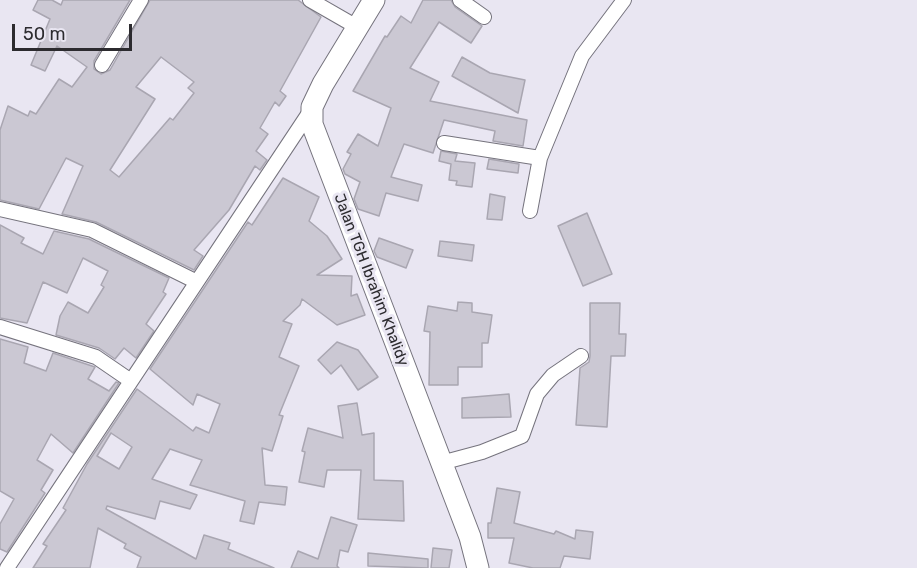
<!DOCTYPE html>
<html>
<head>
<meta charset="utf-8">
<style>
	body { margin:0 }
	#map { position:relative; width:917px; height:568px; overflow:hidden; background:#e9e6f2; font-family:Rubik,sans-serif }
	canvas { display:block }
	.scale { position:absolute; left:12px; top:24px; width:120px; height:27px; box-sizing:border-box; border:3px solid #2c2b2f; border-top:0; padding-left:8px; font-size:18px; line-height:21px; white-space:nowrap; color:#2c2b2f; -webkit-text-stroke:4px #e9e6f2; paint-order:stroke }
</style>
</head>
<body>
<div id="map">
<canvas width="917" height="568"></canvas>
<div class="scale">50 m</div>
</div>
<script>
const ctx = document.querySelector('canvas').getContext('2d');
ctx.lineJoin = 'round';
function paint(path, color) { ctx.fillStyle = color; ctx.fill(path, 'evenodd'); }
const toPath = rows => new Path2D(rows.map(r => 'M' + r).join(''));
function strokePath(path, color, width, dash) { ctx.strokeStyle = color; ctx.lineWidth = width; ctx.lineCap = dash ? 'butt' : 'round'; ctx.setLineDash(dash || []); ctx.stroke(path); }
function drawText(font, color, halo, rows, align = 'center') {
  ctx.font = font + ' Rubik,sans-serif'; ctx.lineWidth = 6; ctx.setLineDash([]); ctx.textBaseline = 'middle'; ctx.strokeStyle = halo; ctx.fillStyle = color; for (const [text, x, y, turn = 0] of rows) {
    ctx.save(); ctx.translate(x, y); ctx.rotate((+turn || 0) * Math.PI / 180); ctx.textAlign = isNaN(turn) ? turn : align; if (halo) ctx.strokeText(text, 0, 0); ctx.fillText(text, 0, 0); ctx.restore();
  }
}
const building = toPath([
	[38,0,52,0,61,5,63,0,130,0,94,61,94,69,101,74,110,70,150,0,298,0,321,17,280,91,286,96,279,106,275,102,260,128,268,134,256,151,267,160,260,170,255,166,229,210,194,250,203,256,194,270,96,222,62,214,83,166,66,158,39,209,0,200,0,130,8,106,28,116,30,111,36,114,59,79,72,87,87,67,57,46,45,71,31,65,50,19,33,10,38,0],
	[161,57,194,82,188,88,194,93,173,120,170,118,119,177,110,170,155,99,136,87,161,57],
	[423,0,451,0,455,7,482,26,471,43,439,22,410,68,439,82,430,101,527,120,523,146,493,141,495,131,444,120,433,153,404,144,391,177,422,185,418,201,386,193,379,216,358,209,354,199,360,182,345,174,343,169,351,154,347,152,358,134,378,146,391,108,353,91,385,36,387,37,401,16,411,23,423,0],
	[462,57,490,73,525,80,518,113,452,76,462,57],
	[441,151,457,154,455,161,475,163,472,187,456,185,457,181,449,180,451,164,439,161,441,151],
	[489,159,519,164,518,173,487,169,489,159],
	[283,178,319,197,309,221,327,236,342,259,317,275,352,276,351,296,357,294,365,315,337,325,302,299,300,305,283,321,292,324,279,357,299,366,279,415,283,416,272,451,262,448,265,485,287,487,285,505,259,502,254,524,240,521,245,501,190,485,202,460,170,449,152,479,197,495,190,509,160,501,155,519,107,506,106,509,196,559,204,535,230,543,228,549,274,568,137,568,141,557,124,548,126,544,98,528,90,568,33,568,47,546,43,544,66,510,63,508,87,464,137,389,193,431,196,427,209,433,220,404,197,394,193,405,150,369,248,222,252,225,283,178],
	[111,433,132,447,119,469,97,456,111,433],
	[490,194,505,197,502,220,487,219,490,194],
	[587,213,612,274,583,286,558,226,587,213],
	[0,225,24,238,21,243,43,254,54,231,89,239,169,278,163,292,166,294,146,324,154,331,136,358,124,348,115,359,99,348,56,335,60,316,68,302,88,313,104,287,101,285,108,271,83,258,67,293,43,282,27,323,0,318,0,225],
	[379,238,413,250,406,268,377,257,374,251,379,238],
	[440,241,474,245,472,261,438,256,440,241],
	[458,302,472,303,472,312,492,315,488,343,482,343,482,367,458,367,458,385,429,385,430,332,424,331,428,306,457,311,458,302],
	[590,303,620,303,619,334,626,334,625,356,611,356,607,427,576,425,580,368,589,362,590,356,590,303],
	[0,339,28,347,24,363,46,371,53,353,95,367,88,379,109,391,116,382,119,383,73,453,51,434,37,460,53,470,41,490,45,493,7,552,0,549,0,524,14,499,0,491,0,339],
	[337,342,358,350,378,377,358,390,341,365,331,374,318,360,337,342],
	[509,394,511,417,462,418,462,398,509,394],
	[357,403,362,435,374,433,374,480,403,481,404,521,358,519,361,470,327,470,324,487,299,482,305,452,302,451,308,428,343,438,338,406,357,403],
	[497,488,520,492,514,523,554,534,556,531,575,539,576,530,593,532,590,559,564,556,560,568,533,568,509,563,514,538,488,538,488,523,491,523,497,488],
	[331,517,357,525,348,552,340,550,337,566,339,568,291,568,298,551,318,559,331,517],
	[433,548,452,550,449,568,431,568,433,548],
	[368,553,428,559,428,568,368,566,368,553]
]);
paint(building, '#cbc8d3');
strokePath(building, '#a9a6b1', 1.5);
const minor = toPath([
	[310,0,357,27],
	[460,0,484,17],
	[102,65,141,0],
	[444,143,540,158,582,56,624,0],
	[0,209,92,230,195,281],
	[530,211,540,158],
	[0,327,96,357,131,381],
	[441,463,482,452,522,436,537,394,553,375,581,356],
	[7,568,311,110]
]);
const primary = toPath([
	[374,0,323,84,312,107,312,124,470,537,478,568]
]);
strokePath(minor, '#75737d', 16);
strokePath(primary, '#75737d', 23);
strokePath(minor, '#fff', 14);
strokePath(primary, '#fff', 21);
drawText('15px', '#2c2b2f', '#e9e6f2', [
	["Jalan TGH Ibrahim Khalidy",371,280,69]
]);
</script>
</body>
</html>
